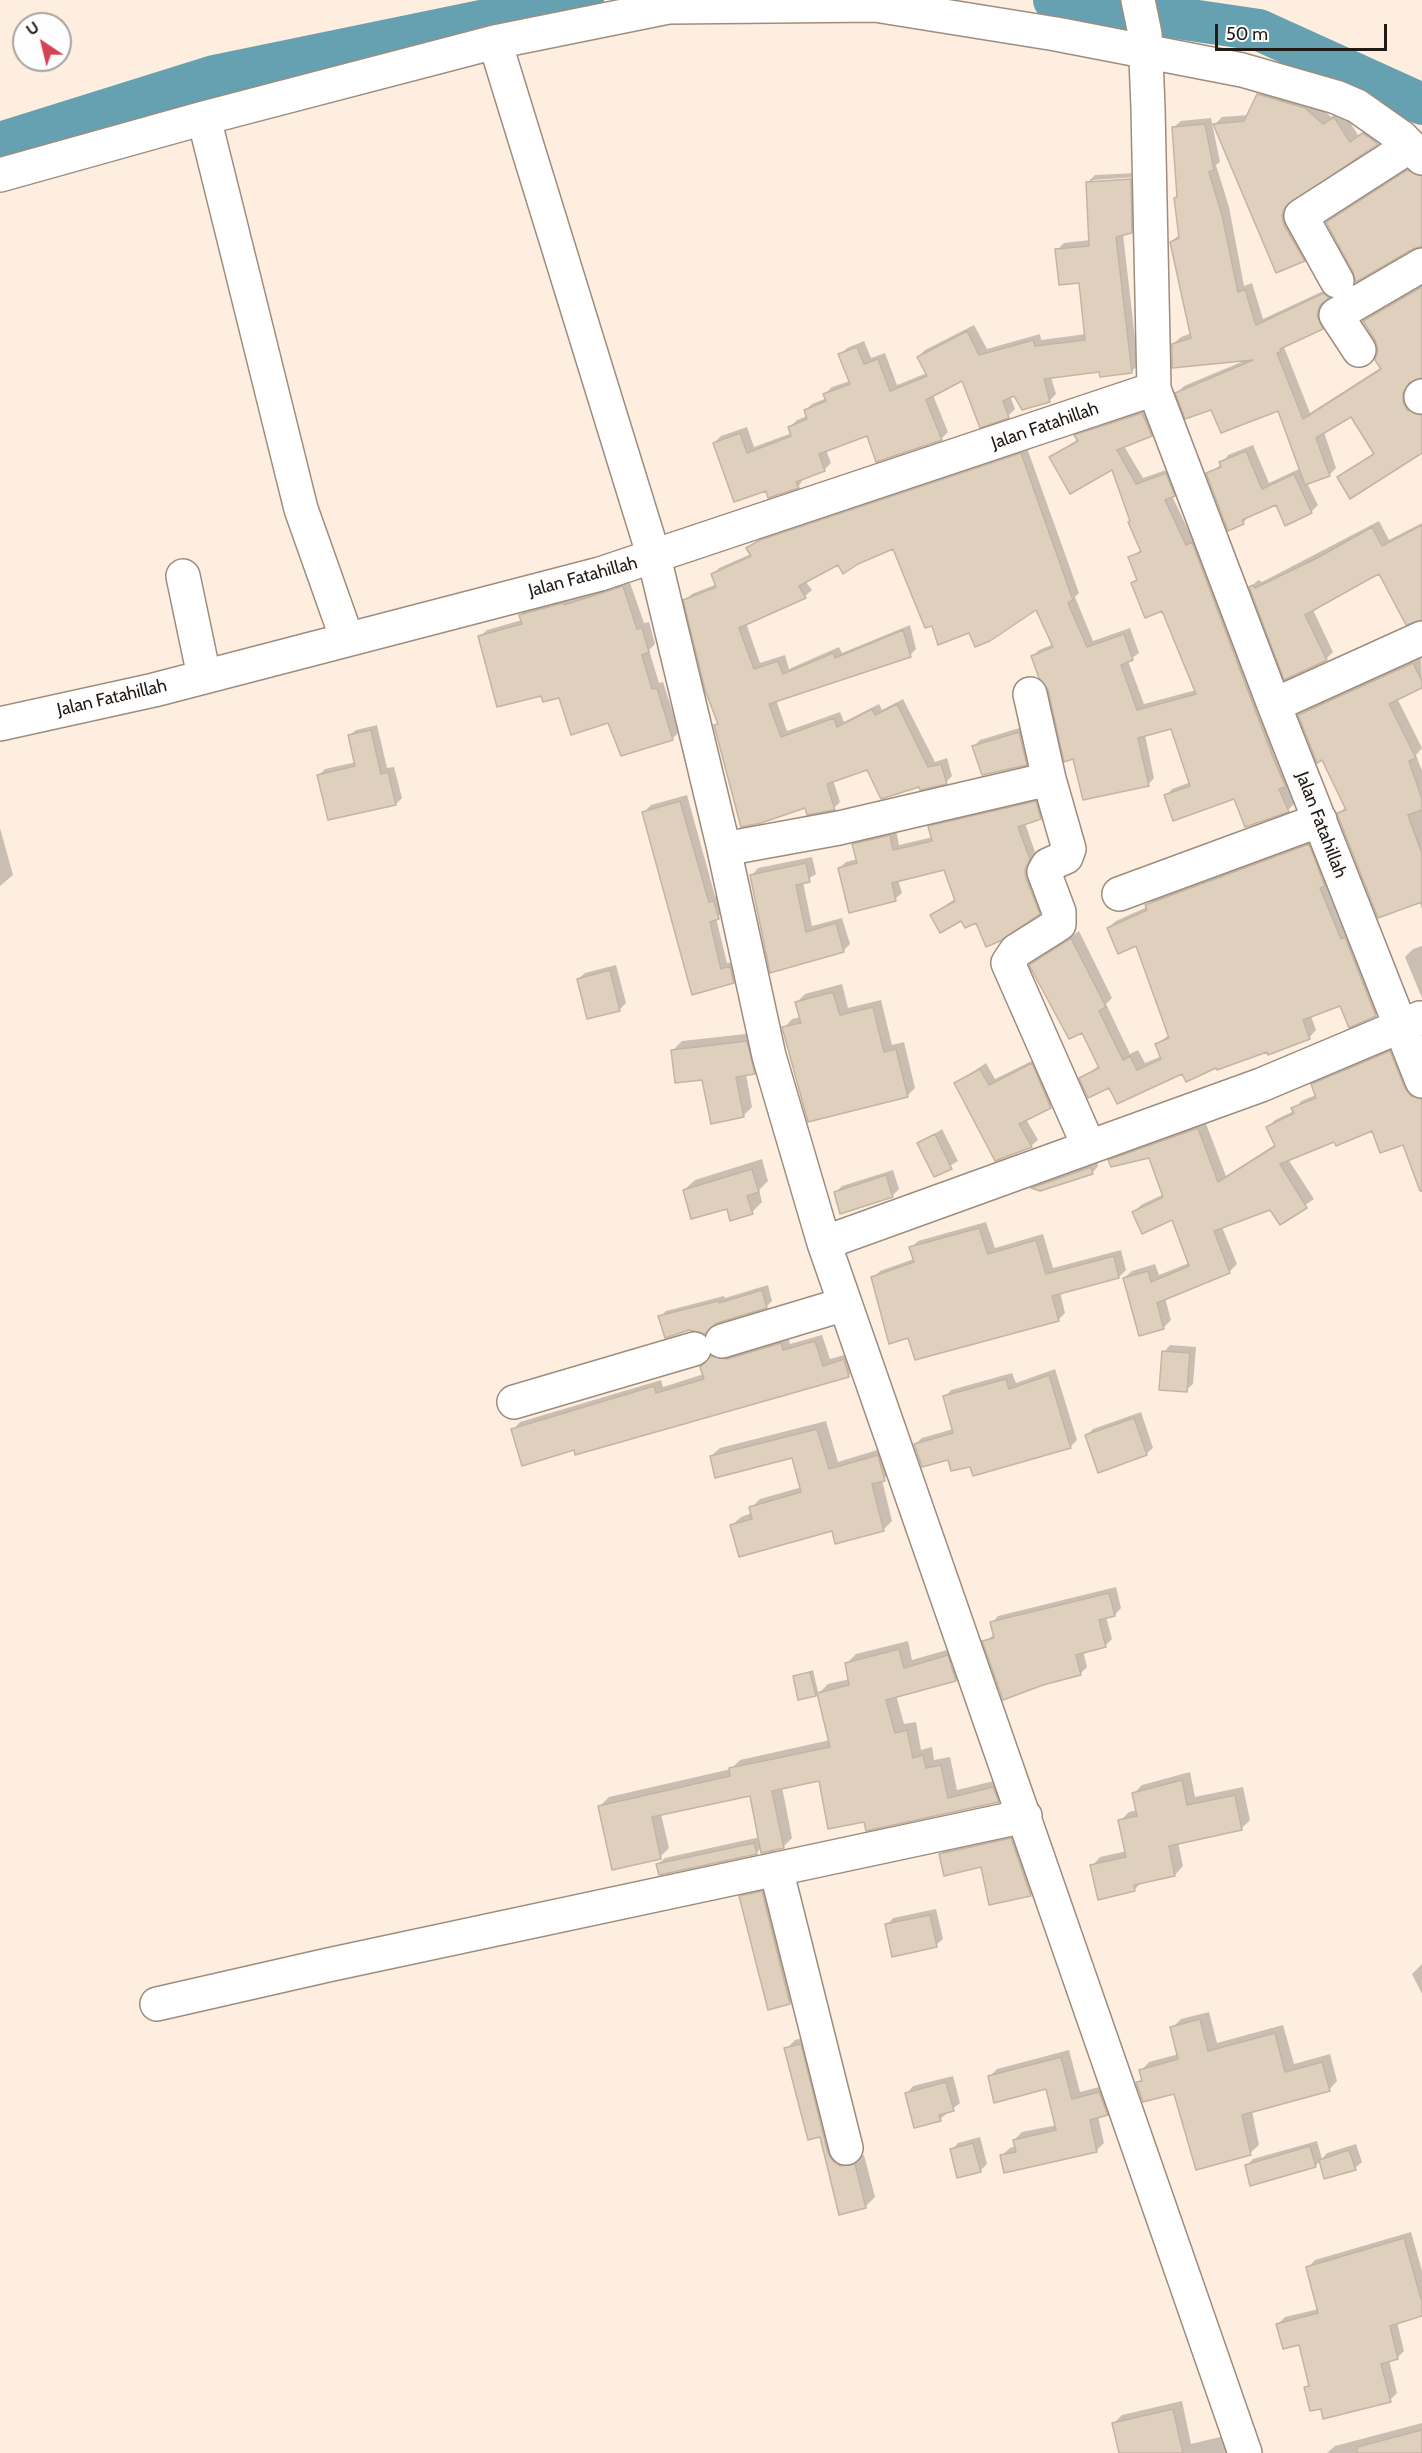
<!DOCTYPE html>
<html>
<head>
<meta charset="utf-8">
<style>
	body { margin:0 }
	#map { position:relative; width:1422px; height:2453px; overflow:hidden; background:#fdeee0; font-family:Cabin,sans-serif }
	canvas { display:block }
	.north { position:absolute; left:12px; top:12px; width:60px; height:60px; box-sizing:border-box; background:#fefefe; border:2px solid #a6a3a1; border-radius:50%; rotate:325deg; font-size:16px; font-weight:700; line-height:24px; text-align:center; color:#221b15 }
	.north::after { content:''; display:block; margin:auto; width:21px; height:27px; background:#d34353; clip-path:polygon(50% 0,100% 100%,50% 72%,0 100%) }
	.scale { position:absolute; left:1215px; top:24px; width:172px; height:27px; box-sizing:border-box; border:3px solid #221b15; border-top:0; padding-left:8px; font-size:18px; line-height:21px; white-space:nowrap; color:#221b15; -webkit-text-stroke:4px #fefefe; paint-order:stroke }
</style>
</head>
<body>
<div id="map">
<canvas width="1422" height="2453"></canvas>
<div class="north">U</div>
<div class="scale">50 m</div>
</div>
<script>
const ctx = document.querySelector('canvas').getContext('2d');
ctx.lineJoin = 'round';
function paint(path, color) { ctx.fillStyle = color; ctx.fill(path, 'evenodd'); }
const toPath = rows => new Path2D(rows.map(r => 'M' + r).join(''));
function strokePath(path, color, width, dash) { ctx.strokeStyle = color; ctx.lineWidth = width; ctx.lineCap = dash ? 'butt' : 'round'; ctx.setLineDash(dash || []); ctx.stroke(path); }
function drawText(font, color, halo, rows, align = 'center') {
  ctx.font = font + ' Cabin,sans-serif'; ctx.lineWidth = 6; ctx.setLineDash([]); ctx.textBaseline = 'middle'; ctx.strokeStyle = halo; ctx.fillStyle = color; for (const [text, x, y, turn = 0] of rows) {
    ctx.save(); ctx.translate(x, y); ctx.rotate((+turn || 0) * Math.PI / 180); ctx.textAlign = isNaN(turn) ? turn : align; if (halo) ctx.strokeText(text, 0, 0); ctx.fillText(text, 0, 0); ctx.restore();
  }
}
paint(toPath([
	[1266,87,1313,101,1331,117,1342,110,1358,135,1371,127,1384,136,1291,201,1289,207,1311,253,1304,260,1215,124,1222,117,1249,115,1259,95],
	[1211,118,1220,162,1216,165,1229,207,1244,286,1252,283,1263,319,1332,287,1334,290,1326,298,1324,307,1329,321,1322,328,1284,347,1310,413,1382,367,1376,340,1364,321,1371,314,1422,285,1422,377,1412,379,1410,383,1410,395,1422,408,1422,451,1339,478,1375,452,1351,415,1324,432,1336,468,1329,475,1307,483,1318,505,1311,512,1276,504,1249,516,1243,523,1208,474,1222,464,1228,455,1253,445,1269,483,1301,468,1279,409,1212,408,1177,393,1184,386,1246,360,1173,344,1181,337,1192,333,1171,242,1180,234,1173,128,1181,121],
	[1416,164,1422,166,1422,245,1357,280,1328,223],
	[1137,173,1137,177,1093,180,1093,183,1137,180,1138,225,1131,232,1123,234,1138,365,1131,372,1100,371,1051,377,1056,394,1049,401,1014,394,1010,396,1015,409,1008,416,963,379,933,395,948,432,941,439,868,434,826,450,831,463,824,470,804,478,798,487,766,489,714,443,721,436,747,427,754,447,792,433,790,427,797,420,807,416,805,411,812,404,827,398,825,394,832,387,850,381,840,355,847,348,864,341,871,358,885,353,897,385,927,373,918,357,925,350,974,325,987,349,1040,334,1041,340,1086,334,1080,281,1057,250,1064,243,1090,240,1088,182,1095,175],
	[1149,407,1157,428,1151,435,1124,446,1143,478,1172,468,1180,489,1172,496,1193,540,1199,537,1291,779,1286,784,1294,804,1288,810,1235,797,1166,796,1172,789,1191,782,1172,727,1145,735,1154,778,1148,785,1074,757,1050,689,1032,657,1039,650,1054,644,1037,607,970,631,933,625,894,547,839,563,805,581,812,590,805,596,746,623,760,663,785,655,789,669,839,647,842,653,910,625,916,649,910,655,776,700,787,731,840,712,844,722,879,704,882,710,903,699,935,762,947,758,952,776,946,782,920,785,867,769,833,780,840,802,834,808,806,806,715,726,719,722,685,600,692,594,717,584,713,575,719,568,751,554,748,548,768,534,1027,448,1079,593,1075,597,1093,641,1130,628,1139,653,1128,661,1144,704,1196,690,1162,609,1133,583,1138,578,1130,558,1142,549,1112,468,1051,458,1078,439,1076,436,1083,429],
	[1379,521,1389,540,1422,523,1422,617,1380,572,1313,610,1333,652,1326,659,1251,587,1258,580,1262,582],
	[629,580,644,623,649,622,655,644,649,650,659,683,663,682,679,732,672,739,608,721,560,696,542,694,480,636,487,630,522,620,520,615,527,608,570,597,570,599],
	[1421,656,1422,686,1397,698,1422,748,1416,755,1422,771,1422,909,1419,901,1339,814,1346,806,1300,715,1307,707],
	[377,725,387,768,394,767,402,798,396,804,319,775,325,769,356,762,349,736,356,730],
	[1026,726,1033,757,1026,764,974,746,980,740],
	[687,795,715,896,721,895,725,911,716,918,727,963,737,961,740,975,733,982,693,993,644,812,651,805],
	[1042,796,1047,812,1040,818,1025,823,1035,852,1031,863,1045,906,1039,913,976,921,931,915,955,899,945,868,898,880,902,893,895,899,839,868,846,862,857,859,854,845,860,838,896,830,899,845,933,837,930,827,936,820],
	[0,828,13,875,0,886],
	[1316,838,1383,1007,1375,1015,1341,1004,1311,1016,1316,1030,1309,1038,1217,1066,1110,1086,1081,1078,1100,1065,1083,1031,1031,965,1079,931,1112,998,1106,1004,1130,1054,1138,1050,1145,1063,1162,1056,1157,1044,1169,1035,1136,944,1108,928,1116,921,1147,907,1154,898],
	[812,857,816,874,803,882,812,926,842,918,850,944,843,951,771,971,752,875,758,868],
	[1422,946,1422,998,1405,957,1413,949],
	[616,965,626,1003,619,1010,578,979,585,973],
	[842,984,848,1008,881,1000,892,1045,904,1042,915,1088,907,1096,784,1028,792,1019,801,1017,797,1002,805,994],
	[755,1033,763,1064,754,1073,746,1074,752,1107,743,1116,673,1050,682,1041],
	[1398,1045,1422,1090,1422,1165,1404,1143,1373,1129,1335,1140,1288,1159,1314,1199,1280,1223,1271,1209,1222,1227,1237,1264,1230,1271,1165,1298,1171,1320,1164,1327,1124,1278,1132,1271,1155,1264,1159,1275,1189,1263,1173,1218,1134,1212,1141,1205,1164,1194,1150,1156,1110,1161,1117,1153,1205,1121,1226,1176,1276,1144,1268,1128,1275,1120,1294,1111,1301,1101,1316,1095,1312,1085,1320,1077],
	[1038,1058,1057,1100,1050,1106,1026,1119,1038,1140,1031,1146,956,1083,986,1063,995,1079],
	[942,1129,958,1161,935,1175,919,1144],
	[762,1159,768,1181,759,1190,762,1202,752,1212,728,1207,684,1190,695,1180],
	[1097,1161,1098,1166,1092,1173,1034,1187,1039,1182],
	[893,1170,899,1189,892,1196,835,1193,842,1186],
	[986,1222,995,1248,1043,1234,1053,1268,1121,1250,1126,1270,1119,1277,1060,1292,1065,1313,1058,1320,909,1336,873,1278,880,1271,914,1259,911,1248,918,1241],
	[768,1285,772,1301,767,1306,660,1317,666,1311,724,1296,725,1298],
	[822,1335,830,1359,851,1353,856,1369,848,1376,575,1448,513,1430,520,1422,661,1380,663,1387,704,1374,702,1367,720,1349,788,1337,790,1344],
	[1170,1345,1196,1347,1193,1384,1186,1390,1164,1352],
	[1055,1369,1077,1440,1070,1447,971,1465,915,1444,922,1438,953,1429,945,1397,951,1390,1012,1373,1016,1383],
	[1141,1412,1153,1448,1146,1454,1087,1435,1093,1429],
	[826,1421,838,1462,887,1447,893,1470,882,1480,892,1521,884,1529,732,1525,741,1517,752,1513,751,1508,760,1499,802,1487,793,1457,711,1456,720,1448],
	[1116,1587,1121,1608,1115,1615,1106,1617,1112,1639,1105,1646,1083,1651,1087,1667,1080,1674,984,1642,995,1634,992,1623,998,1616],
	[908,1641,912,1660,957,1647,965,1670,956,1679,896,1695,904,1724,916,1722,921,1750,932,1747,934,1760,950,1757,957,1790,1002,1779,1007,1792,998,1801,866,1820,820,1779,782,1787,792,1838,783,1847,762,1847,756,1853,658,1864,665,1858,760,1837,751,1794,661,1814,669,1848,660,1857,600,1806,609,1797,731,1769,740,1760,830,1740,819,1693,828,1684,850,1679,847,1663,856,1654],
	[813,1670,818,1692,815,1695,794,1677],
	[1190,1772,1195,1797,1243,1787,1250,1820,1241,1829,1178,1842,1183,1866,1175,1875,1142,1882,1134,1890,1092,1866,1100,1857,1127,1851,1120,1821,1129,1812,1137,1810,1133,1794,1142,1785],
	[1018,1832,1037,1888,1031,1895,990,1903,983,1865,941,1854,947,1847],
	[769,1886,796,1996,790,2002,769,2008,740,1897,747,1890],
	[936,1909,943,1939,936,1945,887,1925,893,1918],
	[1422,1964,1422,1994,1412,1974],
	[1209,2012,1217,2043,1283,2025,1294,2064,1330,2054,1337,2081,1329,2090,1252,2111,1259,2145,1250,2153,1175,2092,1138,2083,1142,2078,1141,2071,1149,2062,1179,2054,1172,2028,1181,2019],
	[810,2036,850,2157,864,2155,875,2197,866,2206,840,2213,821,2135,786,2049,795,2040],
	[1069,2050,1080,2092,1107,2085,1115,2106,1107,2114,1098,2116,1104,2143,1096,2151,1002,2155,1010,2148,1016,2146,1014,2140,1022,2132,1057,2125,1047,2087,989,2077,997,2069],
	[953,2076,960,2103,940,2119,907,2093,913,2086],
	[980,2137,987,2164,980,2171,952,2150,958,2143],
	[1317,2141,1322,2159,1327,2153,1356,2144,1362,2162,1355,2168,1321,2161,1315,2166,1246,2166,1253,2159],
	[1411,2232,1422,2271,1422,2315,1397,2322,1404,2351,1397,2358,1389,2360,1397,2393,1390,2400,1322,2407,1306,2388,1310,2384,1300,2343,1278,2324,1285,2317,1319,2309,1308,2267,1315,2260],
	[1182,2401,1191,2444,1224,2436,1228,2453,1120,2453,1113,2424,1122,2415],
	[1422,2423,1422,2453,1327,2453,1335,2446]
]), '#0003');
strokePath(toPath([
	[1054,0,1259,30,1422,104],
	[0,143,214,76,583,0]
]), '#66a1b1', 42);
const building = toPath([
	[1257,94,1305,108,1323,124,1334,117,1350,142,1363,133,1378,144,1285,207,1282,216,1284,225,1305,261,1276,273,1213,124,1244,121,1257,94],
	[1205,124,1214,170,1209,172,1222,215,1238,292,1245,289,1256,325,1324,293,1329,298,1320,305,1317,315,1323,329,1280,349,1281,352,1277,353,1303,419,1381,369,1375,360,1378,350,1375,340,1363,321,1422,287,1422,378,1409,383,1403,393,1403,402,1407,410,1422,415,1422,453,1350,499,1337,477,1374,454,1351,417,1316,438,1330,476,1305,485,1278,411,1221,433,1211,410,1185,419,1175,393,1253,360,1172,368,1172,344,1191,338,1170,242,1179,238,1174,198,1177,197,1172,127,1205,124],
	[1407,170,1422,176,1422,246,1413,249,1356,282,1353,272,1326,222,1407,170],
	[1131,179,1132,233,1116,237,1132,373,1100,377,1099,372,1044,379,1050,402,1022,410,1014,396,1003,401,1009,418,980,428,962,381,926,400,942,440,876,462,867,436,819,454,825,471,796,482,799,488,768,498,766,491,734,502,713,443,740,433,747,453,791,436,788,427,807,419,804,410,826,401,823,394,850,384,838,354,857,347,864,364,878,359,890,391,927,376,917,357,967,331,979,355,1033,340,1035,346,1085,340,1079,283,1059,285,1055,249,1089,246,1086,182,1131,179],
	[1142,413,1152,436,1117,450,1136,484,1166,473,1175,496,1165,500,1186,545,1192,542,1274,760,1286,787,1279,789,1289,812,1245,827,1234,799,1173,821,1164,795,1190,786,1171,729,1138,738,1149,786,1083,800,1073,759,1064,762,1048,690,1039,678,1031,656,1053,647,1036,610,990,641,975,647,969,633,938,645,932,626,925,628,893,549,858,564,843,574,838,565,799,586,806,598,739,628,754,669,778,661,783,674,833,653,835,658,903,630,911,657,769,704,781,737,834,718,837,727,872,709,875,715,897,704,928,767,941,764,947,784,920,790,919,787,881,799,867,770,827,784,835,810,807,815,805,808,761,823,741,827,714,725,718,724,705,690,683,600,716,587,711,574,751,556,746,548,760,540,1021,453,1073,600,1068,603,1087,647,1124,634,1133,660,1121,665,1137,710,1196,694,1162,611,1145,618,1131,583,1137,580,1128,557,1141,552,1128,522,1130,521,1112,470,1070,494,1049,457,1078,441,1074,435,1142,413],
	[1246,451,1262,489,1294,474,1312,513,1285,526,1276,505,1242,520,1244,524,1228,531,1206,473,1221,467,1219,462,1246,451],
	[1422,525,1422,620,1406,625,1379,574,1371,578,1305,615,1327,660,1284,680,1249,587,1253,585,1255,588,1319,557,1372,527,1382,546,1422,525],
	[623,586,637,629,642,628,649,652,642,655,652,689,657,688,673,740,621,756,608,723,571,735,559,698,543,702,541,696,497,707,478,636,522,624,519,615,563,603,564,605,623,586],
	[1413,663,1422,681,1422,688,1389,704,1416,758,1409,761,1422,799,1422,810,1408,815,1422,854,1422,902,1378,918,1338,816,1337,813,1346,810,1322,760,1317,763,1298,715,1413,663],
	[371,730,381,774,388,772,396,805,328,820,317,775,355,766,348,735,371,730],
	[1019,732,1027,765,982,775,972,746,1019,732],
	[680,801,709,902,714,901,719,919,710,922,721,969,730,966,734,983,692,995,642,812,680,801],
	[1036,801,1041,819,1018,827,1030,859,1025,870,1026,878,1040,914,1000,941,986,947,976,923,965,928,961,921,940,933,930,915,955,901,944,870,892,883,896,901,849,913,838,868,857,863,852,844,890,835,893,850,932,841,928,826,1036,801],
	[1309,844,1325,886,1320,888,1341,939,1345,937,1376,1016,1349,1028,1340,1006,1303,1020,1310,1039,1268,1055,1267,1052,1217,1070,1216,1068,1186,1082,1182,1074,1117,1104,1109,1088,1088,1098,1079,1078,1099,1068,1082,1033,1069,1039,1029,965,1071,938,1106,1007,1099,1011,1123,1060,1130,1056,1137,1070,1161,1059,1155,1044,1169,1038,1136,946,1118,954,1107,928,1147,910,1145,905,1161,899,1309,844],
	[806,863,810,882,796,885,806,932,836,923,844,952,770,973,750,875,806,863],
	[610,970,620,1011,587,1019,577,979,610,970],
	[833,992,840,1015,873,1007,884,1052,896,1049,908,1097,808,1122,782,1027,801,1023,795,1002,833,992],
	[747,1041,755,1074,736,1077,744,1117,711,1124,702,1080,675,1083,671,1050,747,1041],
	[1390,1051,1405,1088,1411,1096,1422,1099,1422,1191,1420,1191,1403,1145,1380,1153,1372,1131,1336,1146,1334,1142,1280,1164,1307,1208,1280,1225,1270,1210,1214,1231,1230,1273,1157,1303,1164,1329,1139,1336,1123,1278,1148,1271,1151,1282,1189,1266,1172,1220,1142,1234,1132,1212,1163,1197,1149,1158,1111,1167,1108,1160,1198,1128,1218,1182,1275,1146,1266,1127,1294,1113,1291,1108,1316,1098,1311,1084,1390,1051],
	[1032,1063,1051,1108,1019,1124,1032,1147,995,1161,954,1083,980,1069,989,1085,1032,1063],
	[935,1134,952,1169,934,1177,917,1143,935,1134],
	[1091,1167,1093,1174,1040,1191,1031,1188,1091,1167],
	[752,1169,759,1192,747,1196,753,1214,730,1221,727,1209,691,1219,683,1190,752,1169],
	[886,1175,893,1197,840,1214,834,1192,886,1175],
	[979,1228,988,1254,1036,1240,1046,1274,1114,1256,1119,1278,1052,1296,1059,1321,915,1360,908,1338,889,1344,871,1277,914,1262,909,1247,979,1228],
	[762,1290,767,1308,717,1323,705,1334,689,1330,665,1338,658,1316,718,1301,719,1303,762,1290],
	[815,1341,823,1366,844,1359,849,1377,575,1455,574,1450,522,1466,511,1429,654,1386,656,1393,704,1379,700,1367,711,1356,727,1359,781,1343,783,1350,815,1341],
	[1162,1351,1190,1353,1187,1392,1159,1390,1162,1351],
	[1049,1375,1071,1448,973,1476,970,1467,951,1471,948,1460,922,1467,914,1444,953,1433,943,1396,1006,1379,1009,1389,1049,1375],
	[1134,1418,1147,1455,1098,1473,1085,1435,1134,1418],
	[817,1429,829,1469,878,1455,885,1481,872,1484,884,1531,835,1544,832,1531,739,1557,730,1525,752,1519,749,1507,801,1492,792,1458,715,1478,710,1456,817,1429],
	[1109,1593,1115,1616,1099,1620,1106,1647,1076,1655,1081,1675,1043,1685,1003,1700,982,1641,994,1638,990,1622,1109,1593],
	[899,1649,904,1668,948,1655,956,1681,886,1700,895,1733,907,1730,913,1758,923,1755,926,1768,941,1765,948,1798,993,1787,999,1802,866,1831,864,1822,828,1829,819,1781,772,1791,784,1848,761,1853,750,1796,652,1817,661,1859,612,1870,598,1806,730,1776,729,1768,830,1747,817,1693,849,1685,845,1663,899,1649],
	[810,1672,816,1696,798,1700,793,1676,810,1672],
	[1182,1780,1187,1805,1235,1795,1242,1830,1169,1846,1175,1876,1134,1885,1135,1891,1098,1900,1090,1865,1126,1857,1118,1820,1137,1816,1132,1793,1182,1780],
	[1011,1838,1031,1896,989,1905,981,1867,944,1876,939,1854,1011,1838],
	[754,1843,757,1854,659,1875,656,1864,754,1843],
	[762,1891,790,2004,768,2010,739,1896,762,1891],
	[930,1915,937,1947,892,1957,885,1924,930,1915],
	[1200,2019,1208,2051,1275,2033,1285,2072,1322,2062,1330,2091,1242,2115,1251,2155,1196,2170,1174,2094,1143,2102,1136,2082,1142,2081,1139,2070,1178,2059,1170,2027,1200,2019],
	[801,2044,828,2153,833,2161,840,2166,855,2164,866,2208,839,2215,820,2137,808,2140,784,2048,801,2044],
	[1061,2057,1072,2099,1099,2092,1108,2115,1090,2120,1097,2152,1004,2173,1000,2155,1016,2152,1013,2140,1056,2130,1046,2089,994,2103,988,2076,1061,2057],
	[946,2082,954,2111,939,2115,941,2121,914,2128,905,2093,946,2082],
	[973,2143,981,2172,957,2178,950,2149,973,2143],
	[1310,2146,1316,2167,1250,2186,1245,2165,1310,2146],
	[1349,2150,1356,2170,1324,2179,1319,2160,1349,2150],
	[1404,2238,1422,2302,1422,2316,1390,2326,1398,2359,1381,2364,1391,2402,1323,2419,1321,2409,1310,2411,1304,2387,1309,2386,1299,2345,1283,2349,1276,2324,1318,2313,1306,2267,1404,2238],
	[1173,2409,1183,2453,1119,2453,1112,2423,1173,2409],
	[1422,2430,1422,2453,1357,2453,1357,2447,1422,2430]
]);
paint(building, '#dfcfbd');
strokePath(building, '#c4b4a3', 1.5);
const minor = toPath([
	[495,42,654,557,724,849,769,1056,824,1243,1245,2453],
	[204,118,301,509,347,639],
	[0,175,204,118,495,42,668,7,875,5,1056,34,1242,70,1336,97,1357,106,1401,137,1422,158],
	[1337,281,1301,216,1410,146],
	[1359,350,1336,315,1422,265],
	[1154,389,1274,705,1422,1081],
	[1421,397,1422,396],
	[183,576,204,676],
	[1030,694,1049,779],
	[1274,705,1422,638],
	[0,724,154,690,600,574,1154,389,1148,108,1145,34,1138,0],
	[724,849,839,828,1049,779,1069,849,1066,857,1048,865,1044,872,1059,912,1059,924,1016,951,1008,963,1089,1147],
	[1119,894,1320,820],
	[824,1243,1261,1085,1420,1018],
	[722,1341,845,1304],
	[514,1402,694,1349],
	[776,1869,846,2148],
	[157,2004,328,1965,1025,1816]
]);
strokePath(minor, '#9e8d7e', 36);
strokePath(minor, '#fff', 33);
drawText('18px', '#221b15', '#fefefe', [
	["Jalan Fatahillah",1045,426,-19],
	["Jalan Fatahillah",583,577,-15],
	["Jalan Fatahillah",112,698,-13],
	["Jalan Fatahillah",1321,825,69]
]);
</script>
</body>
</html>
